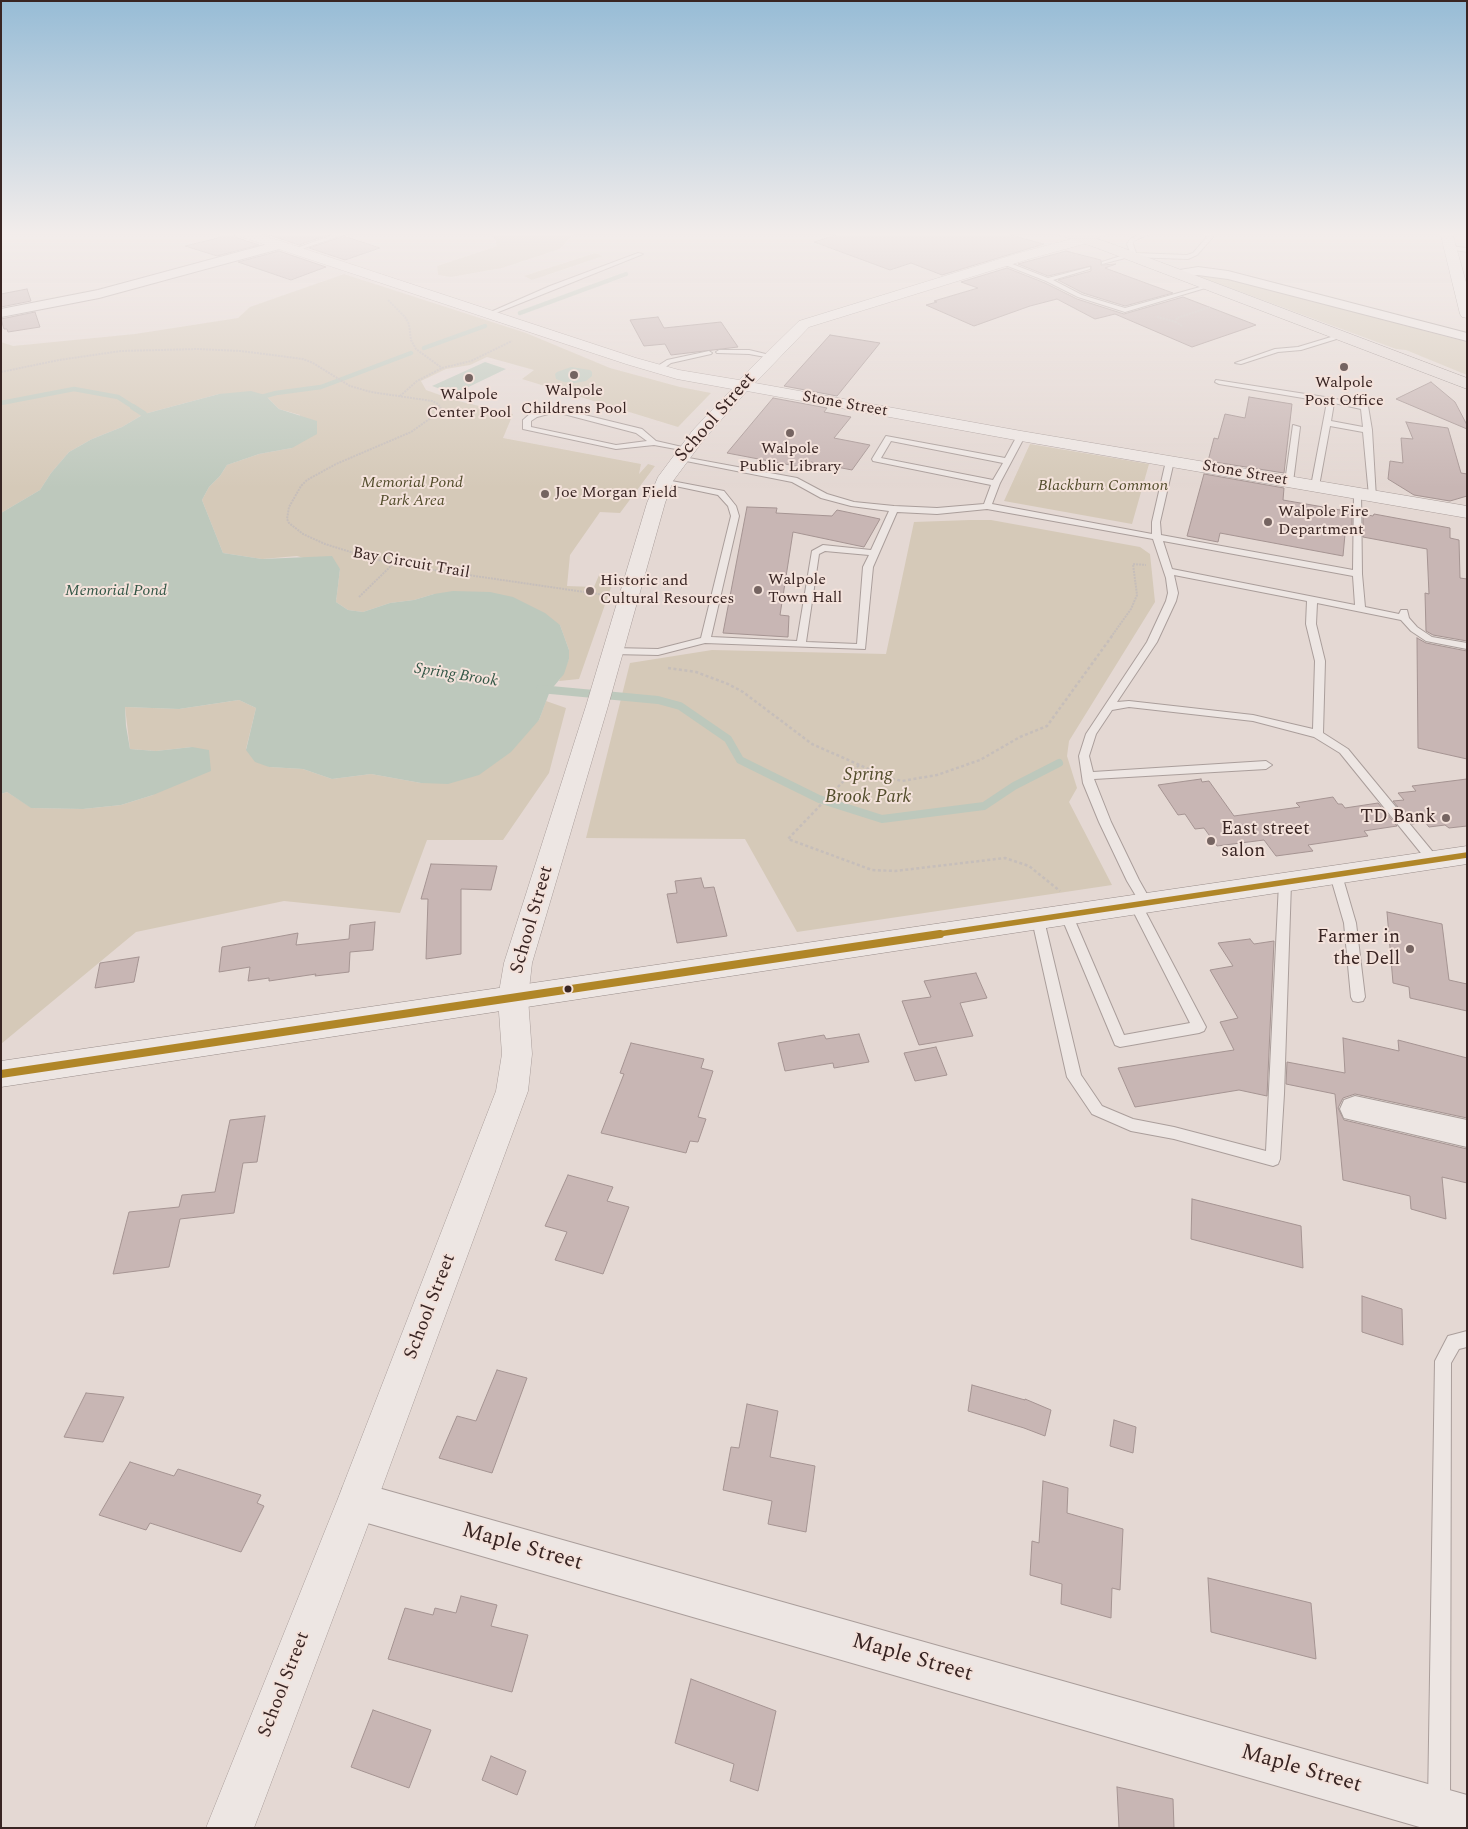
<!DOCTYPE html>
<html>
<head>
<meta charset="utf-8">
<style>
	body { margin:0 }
	#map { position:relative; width:1468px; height:1829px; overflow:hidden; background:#e4d8d3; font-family:Spectral,serif }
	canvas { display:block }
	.frame { position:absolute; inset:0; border:2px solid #392523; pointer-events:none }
</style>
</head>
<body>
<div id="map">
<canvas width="1468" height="1829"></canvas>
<div class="frame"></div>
</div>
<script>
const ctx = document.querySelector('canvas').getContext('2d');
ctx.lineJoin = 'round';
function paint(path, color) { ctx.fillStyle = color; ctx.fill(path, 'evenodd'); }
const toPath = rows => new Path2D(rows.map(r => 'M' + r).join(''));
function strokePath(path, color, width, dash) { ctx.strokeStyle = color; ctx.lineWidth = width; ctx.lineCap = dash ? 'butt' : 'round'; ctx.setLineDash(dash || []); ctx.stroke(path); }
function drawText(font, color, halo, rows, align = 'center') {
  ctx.font = font + ' Spectral,serif'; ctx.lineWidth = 4; ctx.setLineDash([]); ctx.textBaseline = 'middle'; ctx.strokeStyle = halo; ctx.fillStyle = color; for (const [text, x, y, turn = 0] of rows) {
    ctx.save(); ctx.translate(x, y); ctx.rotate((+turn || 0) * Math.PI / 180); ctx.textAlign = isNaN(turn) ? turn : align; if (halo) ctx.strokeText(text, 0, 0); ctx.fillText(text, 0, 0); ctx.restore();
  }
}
paint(toPath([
	[472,232,576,232,560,249,502,268,451,277,438,275,437,266,497,246,493,234],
	[595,253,603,256,532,280,524,276],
	[344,274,526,333,610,368,680,387,711,393,678,427,522,379,534,370,487,357,470,365,446,369,421,381,426,390,454,400,513,414,503,438,641,464,639,474,648,464,655,466,620,513,600,512,570,555,567,586,594,587,599,575,615,576,579,679,559,681,569,659,569,650,560,625,434,594,414,600,390,603,363,612,348,610,336,602,340,569,297,556,262,559,223,553,202,500,209,487,220,476,227,465,259,454,292,448,300,415,279,409,265,395,219,394,144,414,122,427,92,439,69,452,51,473,40,490,1,513,1,342,13,346,135,334,238,318,250,307],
	[1211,274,1467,342,1467,375,1406,350,1396,349,1197,276],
	[1030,444,1149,464,1132,524,1004,501],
	[970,520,991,520,1140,547,1150,554,1155,602,1069,741,1067,756,1077,788,1069,802,1112,885,797,932,745,839,586,838,630,663,712,650,886,654,914,522],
	[239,700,256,708,246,749,269,767,303,769,332,779,371,774,421,783,539,720,546,701,566,708,549,773,503,840,427,840,400,913,284,901,136,932,1,1044,1,794,7,792,32,808,83,809,121,805,153,795,192,747,156,751,130,749,125,707,179,709]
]), '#d5c9b8');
paint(toPath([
	[485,362,506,369,454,394,432,386],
	[571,367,590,370,592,372,592,376,586,381,575,383,564,382,556,379,555,374,557,372],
	[251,391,265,395,279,409,317,421,317,434,292,448,259,454,227,465,220,476,209,487,202,500,223,553,262,559,332,556,340,569,336,602,348,610,363,612,390,603,414,600,434,594,453,591,490,592,513,597,545,613,560,625,569,650,569,659,564,674,550,691,539,720,511,752,479,775,448,784,421,783,371,774,332,779,303,769,269,767,255,762,246,750,256,708,239,700,179,709,125,707,126,726,130,749,156,751,192,747,209,750,211,771,153,795,121,805,83,809,31,808,7,792,1,794,1,513,40,490,51,473,69,452,92,439,122,427,144,414,219,394]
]), '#bdc8bc');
strokePath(toPath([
	[520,313,626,274],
	[424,348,485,326],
	[254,399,276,393,321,387,411,353],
	[1,403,74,389,118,397,135,408]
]), '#bdc8bc', 4.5);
strokePath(toPath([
	[133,407,144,414,145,425]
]), '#bdc8bc', 6);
strokePath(toPath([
	[540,689,658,700,680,706,728,739,740,760,819,799,882,819,984,806,1014,786,1059,763]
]), '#bdc8bc', 8);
const building = toPath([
	[219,232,232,232,235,237,259,245,217,256,185,246,218,238,219,232],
	[260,232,331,232,333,233,299,245,260,232],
	[845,232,1000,232,1044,244,942,275,911,263,890,270,814,242,845,232],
	[344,236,380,248,345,260,309,248,344,236],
	[279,251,326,267,291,280,238,262,279,251],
	[1066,251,1101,260,1101,265,1116,264,1105,268,1173,293,1125,306,1083,293,1058,280,1091,271,1091,266,1048,276,1018,264,1066,251],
	[1007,268,1045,283,1077,299,1124,314,1183,297,1256,325,1192,347,1115,314,1095,319,1057,299,1030,306,974,326,926,305,937,302,934,301,978,288,961,282,1007,268],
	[27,289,31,301,1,307,1,294,27,289],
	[35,312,40,327,8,332,7,329,4,329,1,319,35,312],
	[658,317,664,328,721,322,738,347,671,355,665,344,644,346,630,320,658,317],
	[830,335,880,343,837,396,784,386,830,335],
	[1431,382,1455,402,1467,425,1467,429,1396,399,1431,382],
	[1249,397,1292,404,1284,473,1208,461,1214,438,1218,439,1225,414,1245,418,1249,397],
	[773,398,827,408,824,412,851,417,834,438,870,445,852,470,811,462,806,468,727,453,773,398],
	[1406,422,1448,428,1461,473,1467,474,1467,496,1450,501,1414,495,1388,479,1390,461,1403,463,1401,438,1413,439,1406,422],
	[1204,474,1284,488,1283,500,1352,512,1352,535,1345,534,1343,556,1220,533,1218,542,1187,536,1204,474],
	[747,507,777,508,776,513,832,516,837,510,880,519,864,547,793,532,780,615,789,616,788,637,723,633,747,507],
	[1363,514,1373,516,1374,514,1450,528,1450,538,1459,540,1460,578,1467,579,1467,641,1433,635,1426,631,1425,593,1429,594,1427,549,1363,537,1363,514],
	[1417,638,1426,643,1467,651,1467,759,1418,748,1417,638],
	[1201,779,1202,782,1209,781,1234,816,1300,807,1296,803,1333,797,1338,804,1342,804,1345,808,1378,803,1397,826,1364,831,1368,836,1308,845,1313,851,1276,856,1264,840,1217,846,1204,828,1195,829,1185,814,1178,815,1158,785,1201,779],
	[1467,779,1467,826,1449,828,1445,825,1429,827,1425,822,1412,824,1393,801,1404,800,1398,793,1416,791,1412,786,1467,779],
	[431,864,497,866,491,890,461,889,461,954,426,959,428,899,421,899,431,864],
	[701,878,704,888,714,887,727,936,677,943,667,894,677,893,675,881,701,878],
	[1387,912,1442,924,1449,980,1467,984,1467,1011,1410,998,1409,987,1393,983,1387,912],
	[375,922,373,950,350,952,349,972,315,976,316,974,269,981,269,978,248,981,250,967,219,972,222,947,298,933,296,945,349,939,350,925,375,922],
	[1250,939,1254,944,1274,941,1267,1096,1239,1090,1135,1107,1118,1068,1234,1050,1220,1022,1238,1018,1210,970,1233,966,1218,943,1250,939],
	[139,957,134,982,95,988,100,963,139,957],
	[976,973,987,998,960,1003,973,1036,919,1045,902,1001,931,997,924,981,976,973],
	[859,1034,869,1062,834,1068,833,1063,785,1071,778,1043,824,1035,826,1039,859,1034],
	[1343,1038,1399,1051,1398,1040,1467,1058,1467,1118,1355,1094,1343,1098,1338,1108,1344,1120,1467,1149,1467,1183,1442,1177,1446,1219,1411,1209,1410,1196,1343,1180,1335,1094,1286,1084,1287,1062,1345,1073,1343,1038],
	[631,1043,704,1059,701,1068,713,1071,698,1117,706,1119,698,1142,690,1141,686,1153,601,1133,624,1074,620,1073,631,1043],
	[936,1047,947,1075,915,1081,904,1053,936,1047],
	[265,1116,257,1162,243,1163,234,1213,180,1219,169,1267,113,1274,129,1212,179,1207,182,1195,215,1192,230,1120,265,1116],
	[568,1175,613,1187,607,1201,629,1207,603,1274,555,1260,567,1232,545,1226,568,1175],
	[1192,1199,1301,1226,1303,1268,1191,1239,1192,1199],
	[1362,1296,1402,1309,1403,1345,1362,1332,1362,1296],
	[497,1370,527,1378,492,1473,439,1458,457,1416,476,1421,497,1370],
	[972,1385,1025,1400,1025,1399,1051,1410,1045,1436,1024,1428,968,1411,972,1385],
	[86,1393,124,1397,103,1442,64,1437,86,1393],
	[747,1404,778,1411,770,1457,815,1466,806,1532,768,1524,772,1501,723,1490,731,1447,739,1448,747,1404],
	[1114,1420,1136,1427,1133,1453,1110,1446,1114,1420],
	[130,1462,174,1476,178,1469,261,1495,257,1503,264,1506,241,1552,150,1523,146,1530,99,1515,130,1462],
	[1043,1481,1068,1488,1067,1513,1123,1529,1120,1590,1112,1588,1111,1618,1061,1604,1062,1584,1030,1575,1032,1541,1039,1543,1043,1481],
	[1208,1578,1311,1603,1316,1659,1211,1632,1208,1578],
	[461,1596,497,1605,491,1626,528,1635,512,1692,388,1659,405,1608,433,1615,435,1608,456,1613,461,1596],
	[691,1679,776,1711,758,1791,730,1781,734,1764,675,1743,691,1679],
	[373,1710,431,1730,409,1788,351,1767,373,1710],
	[491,1756,526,1771,517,1795,482,1780,491,1756],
	[1117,1787,1173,1799,1174,1828,1119,1828,1117,1787]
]);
paint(building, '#c8b6b4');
strokePath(building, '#a59492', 1);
const service = toPath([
	[341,232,351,232,296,251,291,250,341,232],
	[1145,232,1153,232,1134,241,1133,244,1136,253,1187,255,1193,253,1207,237,1201,232,1208,232,1213,237,1197,255,1188,259,1129,257,1102,264,1102,262,1130,253,1127,244,1130,239,1145,232],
	[1450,246,1467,248,1467,252,1448,249,1450,246],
	[638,253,643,254,491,315,486,314,550,286,638,253],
	[1002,260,1048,278,1090,267,1090,269,1053,280,1082,295,1125,308,1207,285,1212,286,1125,312,1078,297,1046,281,1000,263,1002,260],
	[1341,334,1343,335,1343,337,1301,350,1278,352,1241,364,1235,363,1275,349,1298,347,1341,334],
	[719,350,749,350,774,356,771,358,749,354,717,353,716,352,719,350],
	[709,351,712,353,711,354,671,363,660,371,653,369,667,360,709,351],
	[1216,380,1331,398,1368,406,1372,430,1376,498,1369,496,1363,432,1330,426,1319,486,1315,488,1311,486,1327,402,1219,384,1215,382,1216,380],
	[1334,403,1361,409,1363,427,1331,421,1334,403],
	[556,408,642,429,656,441,691,449,687,451,654,445,616,449,523,429,523,420,531,413,556,408],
	[556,412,636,433,647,441,616,445,531,427,531,421,537,417,556,412],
	[1293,425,1300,427,1293,482,1289,484,1285,482,1293,425],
	[1018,434,1025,436,1000,483,992,504,1152,534,1152,522,1166,461,1170,459,1174,461,1160,522,1161,535,1353,570,1354,493,1361,491,1362,574,1365,607,1399,614,1401,610,1407,610,1409,618,1417,627,1432,637,1467,643,1467,649,1426,641,1411,631,1401,620,1317,603,1316,624,1325,661,1323,733,1348,749,1437,857,1439,860,1433,864,1429,863,1340,753,1314,737,1253,721,1129,707,1112,710,1096,734,1089,756,1093,772,1266,761,1272,765,1266,769,1094,779,1111,822,1139,880,1152,903,1150,906,1143,907,1206,1027,1204,1031,1199,1033,1120,1047,1115,1045,1061,916,1063,913,1067,911,1071,913,1073,916,1124,1035,1190,1023,1130,905,1132,902,1139,901,1127,881,1099,822,1083,783,1079,756,1086,734,1147,642,1166,601,1168,593,1166,578,1153,539,987,509,937,514,897,512,873,567,865,649,705,643,658,655,612,654,607,651,612,648,658,649,701,638,731,516,728,506,718,495,661,483,661,479,724,491,736,506,739,516,711,637,797,641,812,551,823,545,871,550,889,511,851,506,821,498,792,482,681,460,677,458,678,456,797,478,827,494,854,502,894,506,937,508,984,504,991,485,873,461,872,459,886,436,1005,458,1018,434],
	[891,441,1003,463,993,480,881,458,891,441],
	[1163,541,1353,576,1355,605,1172,569,1163,541],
	[825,551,869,555,863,567,857,644,806,642,819,554,825,551],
	[1174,575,1307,601,1306,624,1315,661,1313,729,1253,715,1129,701,1117,702,1157,642,1176,601,1178,593,1174,575],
	[1336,871,1342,875,1356,923,1365,997,1363,1001,1358,1002,1353,1001,1351,997,1344,923,1330,875,1336,871],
	[1285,879,1291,883,1284,1094,1280,1159,1278,1164,1273,1166,1174,1139,1131,1131,1092,1114,1067,1077,1032,920,1034,917,1042,917,1044,920,1081,1075,1102,1106,1133,1119,1174,1127,1266,1151,1279,883,1285,879],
	[1467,1331,1467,1347,1459,1349,1451,1363,1450,1803,1447,1811,1439,1814,1431,1811,1428,1803,1435,1361,1448,1336,1467,1331]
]);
const minor = toPath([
	[1091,232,1108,232,1090,242,1082,242,1080,239,1082,236,1091,232],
	[279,241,283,242,285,245,283,248,99,298,1,317,1,309,98,290,279,241],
	[1198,267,1228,271,1467,333,1467,341,1228,279,1198,275,1178,278,1172,274,1173,271,1198,267],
	[1355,1096,1467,1120,1467,1147,1344,1118,1340,1109,1344,1100,1355,1096],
	[357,1482,1467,1795,1467,1828,1423,1828,357,1520,343,1515,338,1501,343,1487,357,1482]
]);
const tertiary = toPath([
	[234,232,253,232,636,358,679,370,739,380,799,321,1019,253,1086,235,1092,239,1091,242,1029,259,809,327,755,383,1021,431,1467,506,1467,518,1021,441,747,391,705,438,673,481,665,503,608,706,532,963,528,998,532,1054,528,1091,377,1501,254,1828,206,1828,337,1501,496,1091,502,1054,498,998,504,963,586,706,647,503,658,477,693,430,732,389,677,379,626,364,236,235,234,232]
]);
const secondary = toPath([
	[1440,232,1452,232,1467,286,1467,318,1462,317,1460,314,1440,232],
	[1467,846,1467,864,1,1087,1,1061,1467,846]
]);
const primary = toPath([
	[1057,232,1076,232,1107,242,1467,378,1467,389,1097,248,1059,235,1057,232]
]);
strokePath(service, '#aa9e9b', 2);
strokePath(minor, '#aa9e9b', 2);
strokePath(tertiary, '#aa9e9b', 1);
strokePath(secondary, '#9a8e8b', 1);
strokePath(primary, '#908482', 1);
strokePath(toPath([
	[388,300,405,317,409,324,411,340,416,349,442,368],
	[1157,317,1176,322],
	[1182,326,1176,322,1177,318,1210,307],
	[1,372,59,360,121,351,198,349,241,351,303,359,313,363,350,386,371,392,432,401,438,404,442,410,411,432,336,464,307,480,301,486,289,507,287,519,289,523,303,534,325,544,373,559,420,568,605,595],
	[400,396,417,381,442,368,471,361,512,341],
	[359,597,393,564],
	[1111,637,1131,609,1137,595,1133,564,1146,565]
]), '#c6beba', 2, [2, 1]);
strokePath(toPath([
	[668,668,696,672,728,684,743,692,812,744,889,778,902,781,937,775,980,760,1020,737,1047,726,1112,636],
	[859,765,788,839,872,870,895,871,1005,858,1029,866,1060,891]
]), '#c6beba', 2.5, [3, 2.5]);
paint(service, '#ede6e3');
paint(minor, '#ede6e3');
paint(tertiary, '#ede6e3');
paint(secondary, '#ede6e3');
paint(primary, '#e4dad6');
strokePath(toPath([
	[932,935,1467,855]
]), '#b08628', 5.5);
strokePath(toPath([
	[1,1074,940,934]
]), '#b08628', 8);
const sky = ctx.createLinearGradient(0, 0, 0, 488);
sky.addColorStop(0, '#97bcd6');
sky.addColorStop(0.48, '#f3edeb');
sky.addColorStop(1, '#f3edeb00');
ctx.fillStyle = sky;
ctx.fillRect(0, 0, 1468, 488);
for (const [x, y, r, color] of [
	[1344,367,5,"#756461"],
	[574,375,5,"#756461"],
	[469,378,5,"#756461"],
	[790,433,5,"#756461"],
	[545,494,5,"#756461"],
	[1268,522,5,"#756461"],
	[758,590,5,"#756461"],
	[590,591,5,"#756461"],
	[1446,818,5,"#756461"],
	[1211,841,5,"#756461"],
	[1410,949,5,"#756461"],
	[568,989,4.5,"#392523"]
]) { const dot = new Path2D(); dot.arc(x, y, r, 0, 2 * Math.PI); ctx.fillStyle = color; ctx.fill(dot); strokePath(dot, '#f3e2db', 2); }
drawText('16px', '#392523', '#f3e2db', [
	["Walpole",1344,384],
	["Post Office",1344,402],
	["Walpole",574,392],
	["Childrens Pool",574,410],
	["Walpole",469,396],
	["Center Pool",469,414],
	["Walpole",790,450],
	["Public Library",790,468],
	["Joe Morgan Field",555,494,"left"],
	["Walpole Fire",1278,513,"left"],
	["Department",1278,531,"left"],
	["Walpole",768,581,"left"],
	["Town Hall",768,599,"left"],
	["Historic and",600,582,"left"],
	["Cultural Resources",600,600,"left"]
]);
drawText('16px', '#392523', '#f3e2db', [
	["Stone Street",845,405,10],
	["Stone Street",1245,474,10],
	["Bay Circuit Trail",411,564,10]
]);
drawText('italic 16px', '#534d2c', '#f3e2db', [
	["Memorial Pond",412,484],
	["Park Area",412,502],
	["Blackburn Common",1103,487]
]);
drawText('italic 16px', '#345747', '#f3e2db', [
	["Memorial Pond",116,592],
	["Spring Brook",456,676,9]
]);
drawText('19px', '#392523', '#f3e2db', [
	["School Street",716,418,-49],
	["School Street",533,920,-74],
	["School Street",431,1307,-69],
	["School Street",285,1685,-69]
]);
drawText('italic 19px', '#534d2c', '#f3e2db', [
	["Spring",868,776],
	["Brook Park",868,798]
]);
drawText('19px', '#392523', '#f3e2db', [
	["TD Bank",1436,818],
	["East street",1221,830,"left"],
	["salon",1221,852,"left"],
	["Farmer in",1400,938],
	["the Dell",1400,960]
], 'right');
drawText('22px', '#392523', '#f3e2db', [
	["Maple Street",522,1548,16],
	["Maple Street",912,1659,16],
	["Maple Street",1301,1770,16]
]);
</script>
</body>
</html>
